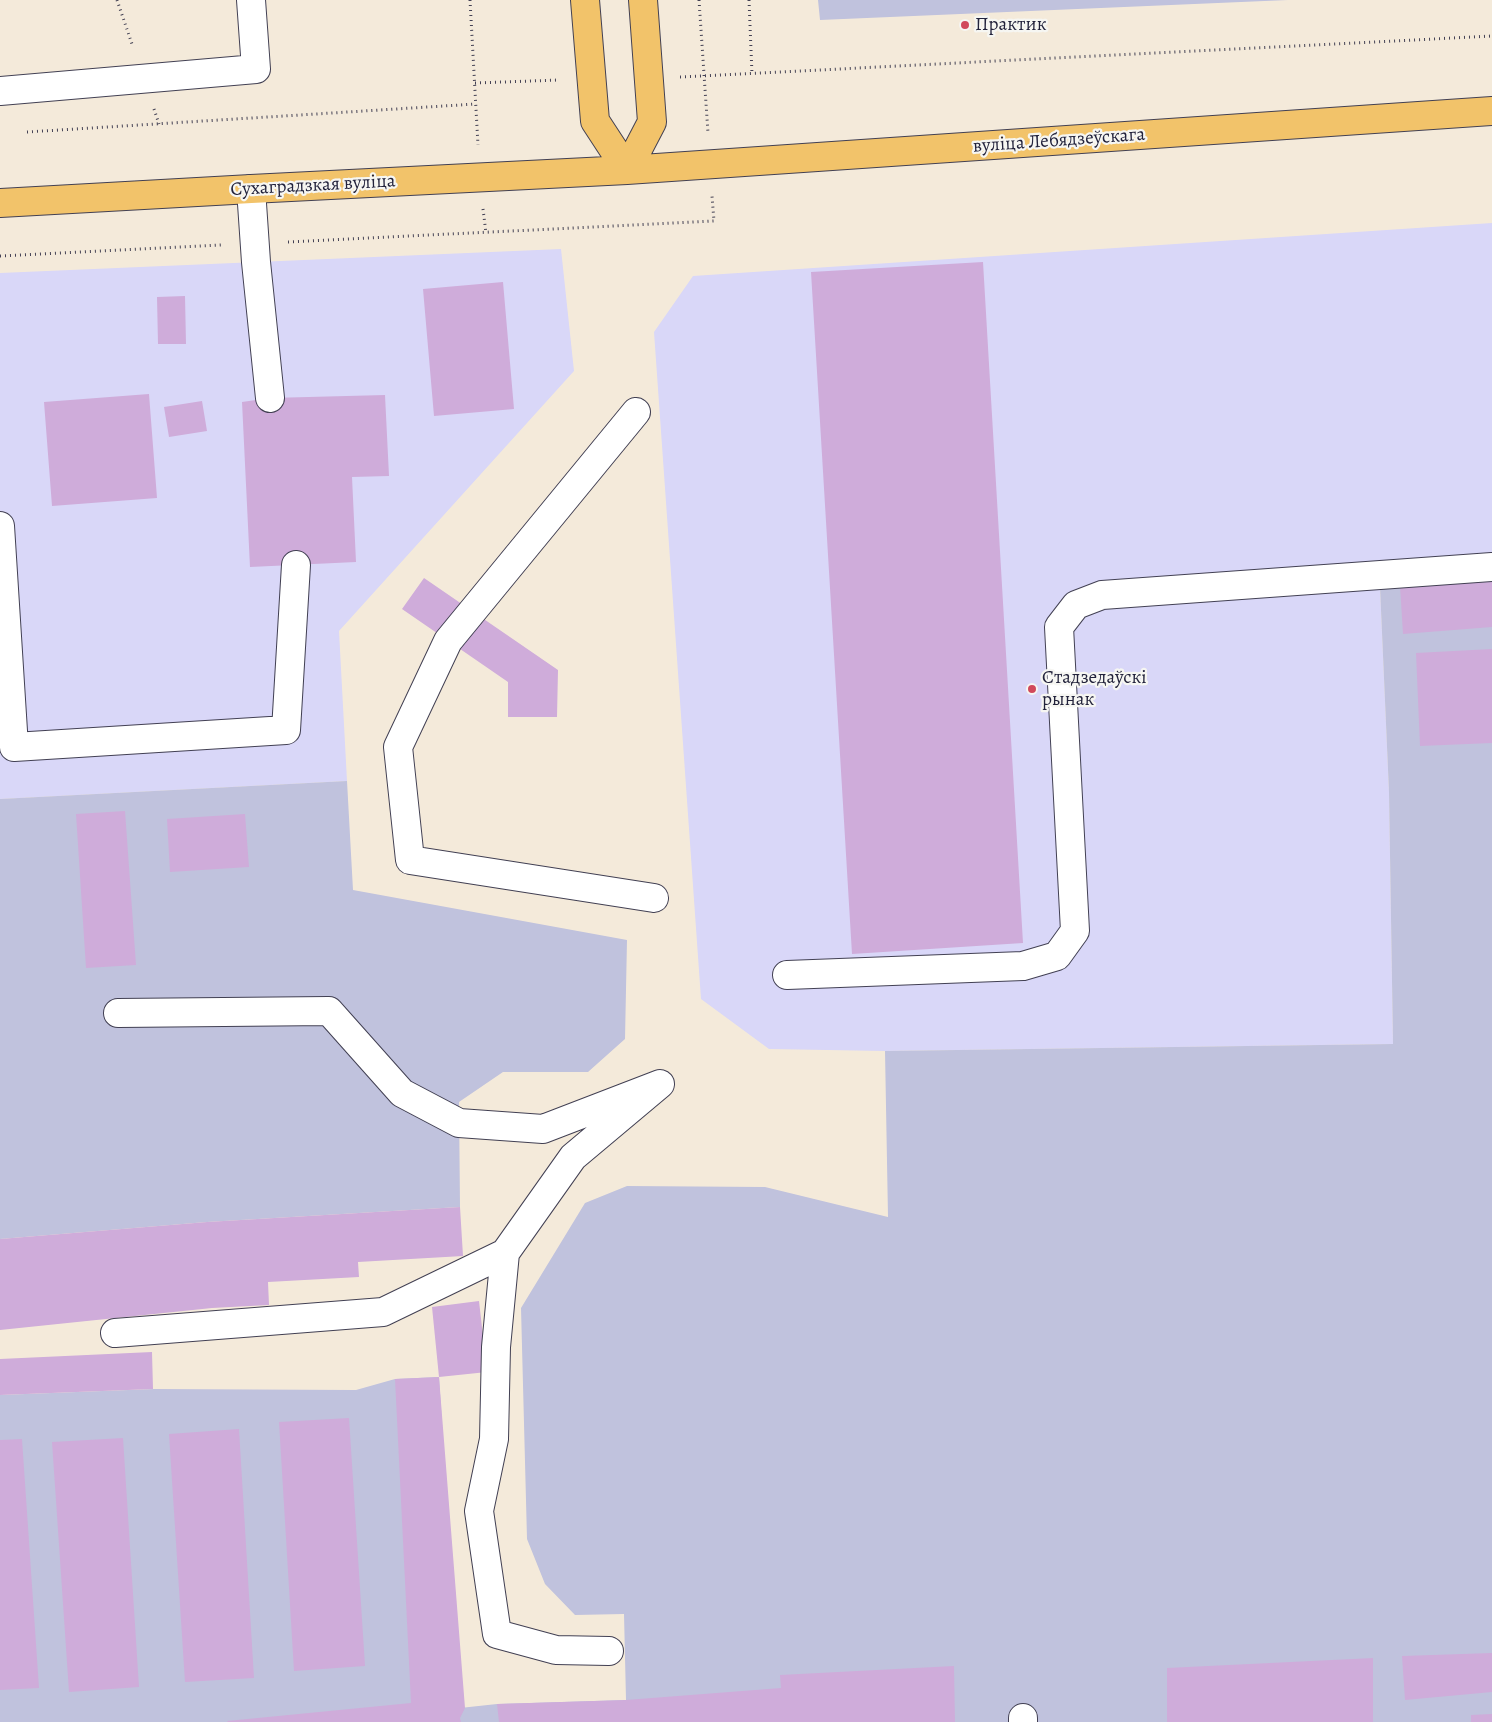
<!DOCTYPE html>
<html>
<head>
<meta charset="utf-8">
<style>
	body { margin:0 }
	canvas { display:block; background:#f4eada }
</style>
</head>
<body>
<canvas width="1492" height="1722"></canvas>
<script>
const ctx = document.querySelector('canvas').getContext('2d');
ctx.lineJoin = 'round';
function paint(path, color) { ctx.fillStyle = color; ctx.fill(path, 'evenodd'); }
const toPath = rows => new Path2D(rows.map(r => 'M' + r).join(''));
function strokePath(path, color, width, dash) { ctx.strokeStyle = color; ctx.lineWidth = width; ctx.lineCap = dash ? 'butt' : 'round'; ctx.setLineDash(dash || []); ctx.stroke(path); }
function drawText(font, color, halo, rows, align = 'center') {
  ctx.font = font + ' Alegreya,serif'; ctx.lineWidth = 4.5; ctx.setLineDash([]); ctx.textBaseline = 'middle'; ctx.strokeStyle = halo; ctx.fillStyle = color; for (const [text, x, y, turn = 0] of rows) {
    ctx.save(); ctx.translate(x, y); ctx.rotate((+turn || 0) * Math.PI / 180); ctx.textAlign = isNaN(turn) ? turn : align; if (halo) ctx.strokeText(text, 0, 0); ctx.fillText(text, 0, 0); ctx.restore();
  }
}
paint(toPath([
	[1492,223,1492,582,1380,587,1389,792,1393,1044,885,1051,769,1049,701,999,654,332,693,276],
	[561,249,574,371,339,631,347,781,0,799,0,273]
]), '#d9d7f8');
paint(toPath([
	[818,0,1288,0,820,20],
	[1492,582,1492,1722,0,1722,0,1395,154,1389,356,1390,395,1379,439,1377,460,1708,497,1704,626,1700,624,1614,575,1615,545,1584,527,1539,521,1308,585,1203,627,1186,765,1187,888,1217,885,1051,1393,1044,1389,792,1380,587],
	[347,781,353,890,627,940,625,1039,588,1072,503,1072,459,1102,460,1207,207,1222,0,1239,0,799]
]), '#c0c2dd');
paint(toPath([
	[983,262,1023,943,852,954,811,272],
	[503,282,514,409,434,416,423,289],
	[185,296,186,344,158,344,157,297],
	[149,394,157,498,52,506,44,402],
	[385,395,389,476,352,477,356,562,250,567,242,402,270,398],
	[202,401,207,431,169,437,164,407],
	[424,578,558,670,557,717,508,717,508,682,402,609],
	[1492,582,1492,627,1403,634,1400,586],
	[1492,649,1492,743,1420,746,1416,653],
	[125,811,136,965,86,968,76,814],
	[245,814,249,867,170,872,167,819],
	[460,1207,463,1256,358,1262,359,1277,268,1282,269,1305,212,1308,0,1330,0,1239,207,1222],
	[479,1301,487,1372,439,1377,465,1708,460,1718,461,1722,228,1722,227,1721,411,1703,395,1379,439,1377,432,1307],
	[152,1352,153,1389,0,1395,0,1359],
	[349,1418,365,1666,294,1671,279,1422],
	[239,1429,254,1678,185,1682,169,1434],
	[123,1438,139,1687,69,1692,52,1442],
	[22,1439,39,1688,0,1690,0,1440],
	[1492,1653,1492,1692,1405,1700,1402,1656],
	[1373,1658,1373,1722,1167,1722,1167,1668],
	[954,1666,955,1722,499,1722,497,1704,626,1700,781,1688,780,1675],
	[1492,1714,1492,1722,1471,1722,1471,1715]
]), '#cfacda');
const minor = toPath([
	[0,91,256,69,251,0],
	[251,189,256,262,270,398],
	[636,412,448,641,398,747,410,860,654,898],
	[0,526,14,747,286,730,296,565],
	[787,975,1023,966,1057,956,1075,931,1059,627,1076,605,1102,595,1492,567],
	[505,1253,496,1347,494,1439,479,1511,497,1634,556,1650,609,1651],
	[115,1333,383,1312,505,1253,573,1157,660,1084,543,1129,459,1123,402,1093,329,1011,118,1013],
	[1023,1718,1023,1722]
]);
const major = toPath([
	[585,0,595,121,627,170],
	[627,170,652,122,643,0],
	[0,203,251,189,627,170,1492,111]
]);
strokePath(minor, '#424053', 30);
strokePath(major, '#424053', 30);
strokePath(toPath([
	[117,0,133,47],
	[470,0,478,145],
	[699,0,708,133],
	[749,0,752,74],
	[680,77,1492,36],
	[475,83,559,80],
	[154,109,159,124],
	[27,132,476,104],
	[483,209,486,233],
	[288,242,714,221,712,196],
	[0,256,222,245]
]), '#424053', 3, [1, 4]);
strokePath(minor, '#fff', 28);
strokePath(major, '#f2c36a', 28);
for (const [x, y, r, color] of [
	[965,25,5,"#d1495b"],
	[1032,689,5,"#d1495b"]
]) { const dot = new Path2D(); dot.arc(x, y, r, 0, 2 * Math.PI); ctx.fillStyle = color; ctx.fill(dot); strokePath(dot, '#f6f6f2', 2); }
drawText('19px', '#22223b', '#f6f6f2', [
	["Практик",975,25],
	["Стадзедаўскі",1042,678],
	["рынак",1042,700]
], 'left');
drawText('19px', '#22223b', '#f6f6f2', [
	["вуліца Лебядзеўскага",1059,141,-4],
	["Сухаградзкая вуліца",313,186,-3]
]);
</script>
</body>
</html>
